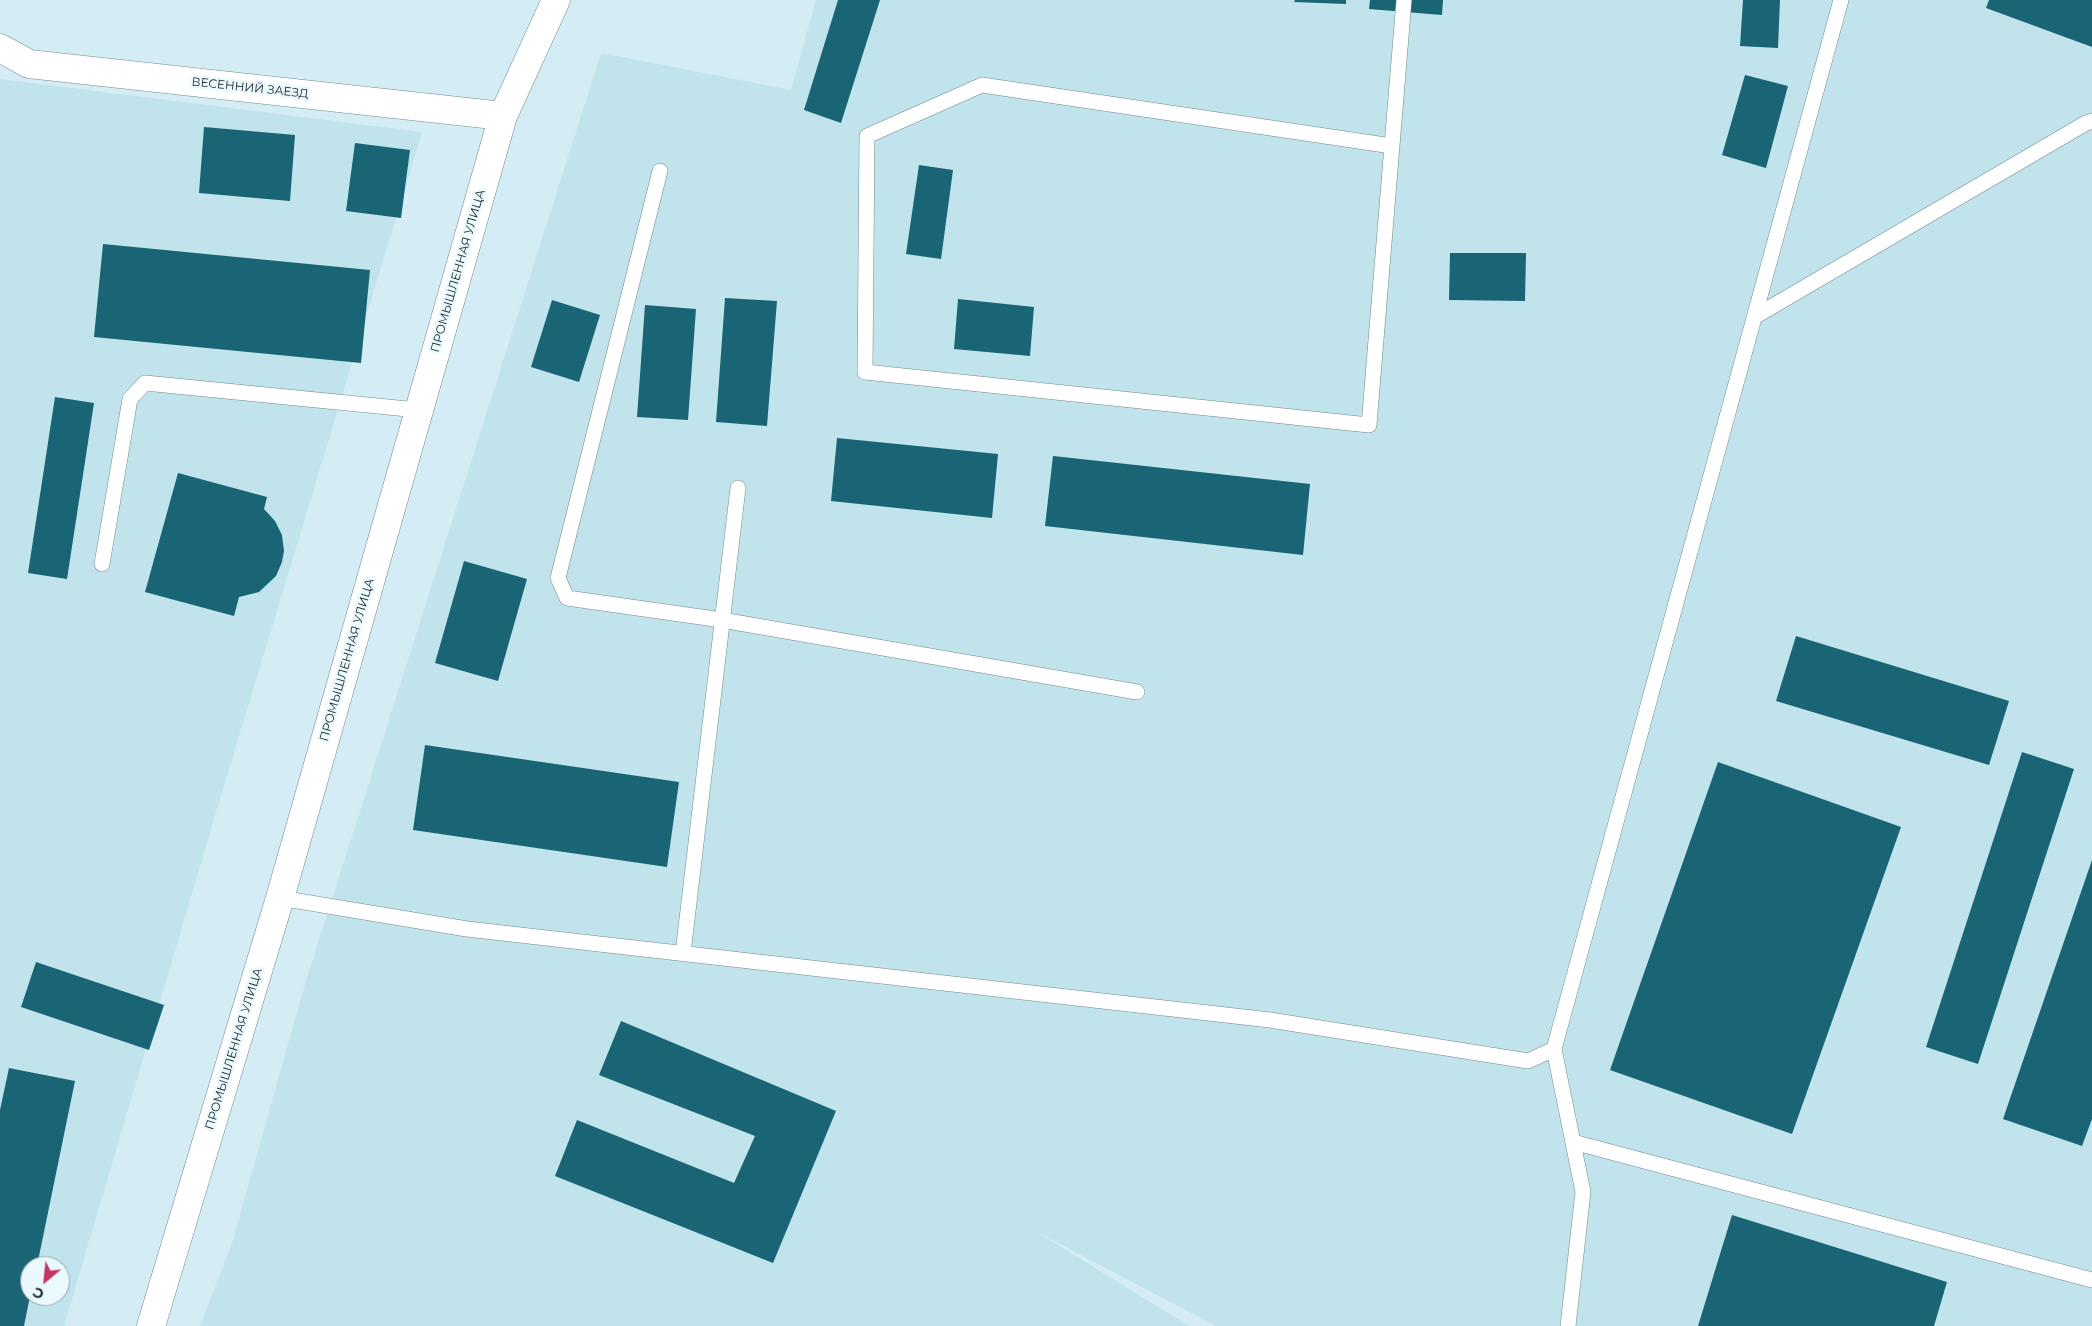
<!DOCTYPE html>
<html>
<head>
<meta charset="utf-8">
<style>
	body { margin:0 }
	#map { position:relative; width:2092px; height:1326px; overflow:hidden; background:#d4edf4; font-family:Montserrat,sans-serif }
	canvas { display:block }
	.north { position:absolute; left:20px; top:1256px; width:50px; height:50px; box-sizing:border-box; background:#e9f9fd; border:1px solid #97a5a8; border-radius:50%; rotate:208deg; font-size:14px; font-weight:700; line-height:20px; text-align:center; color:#1d2629 }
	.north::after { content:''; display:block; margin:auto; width:18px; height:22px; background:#c33563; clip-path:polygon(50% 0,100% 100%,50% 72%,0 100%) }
</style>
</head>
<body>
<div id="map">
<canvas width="2092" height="1326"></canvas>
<div class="north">С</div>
</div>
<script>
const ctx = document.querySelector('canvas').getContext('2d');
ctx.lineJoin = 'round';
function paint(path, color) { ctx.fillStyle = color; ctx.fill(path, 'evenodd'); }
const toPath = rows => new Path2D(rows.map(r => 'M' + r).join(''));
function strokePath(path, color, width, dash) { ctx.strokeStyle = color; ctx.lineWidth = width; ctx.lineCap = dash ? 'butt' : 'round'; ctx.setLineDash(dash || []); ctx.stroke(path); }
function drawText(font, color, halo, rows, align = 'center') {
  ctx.font = font + ' Montserrat,sans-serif'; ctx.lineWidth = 5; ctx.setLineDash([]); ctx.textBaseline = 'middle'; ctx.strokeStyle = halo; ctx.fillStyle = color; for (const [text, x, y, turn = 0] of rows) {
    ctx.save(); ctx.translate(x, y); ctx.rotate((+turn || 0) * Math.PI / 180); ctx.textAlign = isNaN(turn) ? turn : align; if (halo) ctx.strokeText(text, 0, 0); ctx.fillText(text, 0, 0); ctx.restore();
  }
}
paint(toPath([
	[816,0,2092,0,2092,1326,1216,1326,1037,1232,1189,1326,200,1326,232,1243,305,984,601,53,791,90],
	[0,79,422,132,220,799,64,1326,0,1326],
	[30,1266,60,1266,60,1296,30,1296]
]), '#c0e3ec');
paint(toPath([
	[838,0,880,0,841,123,804,110],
	[1295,0,1346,0,1346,4,1294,2],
	[1370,0,1443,0,1442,15,1369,9],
	[1743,0,1780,0,1778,48,1740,46],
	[1989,0,2092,0,2092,47,1986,8],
	[1745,75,1788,86,1766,168,1722,155],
	[204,127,295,135,290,201,199,193],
	[355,143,410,150,401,218,346,211],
	[919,165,953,170,941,259,906,254],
	[103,244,370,270,361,363,94,337],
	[1450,253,1526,253,1525,301,1449,300],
	[725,298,777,301,767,426,716,422],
	[958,299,1034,307,1030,356,954,349],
	[552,300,600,315,579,382,531,367],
	[645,305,696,309,688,420,637,417],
	[55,397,94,403,67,579,28,573],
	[837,438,998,454,992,518,831,501],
	[1053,456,1310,484,1303,555,1045,526],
	[178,473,267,497,264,509,275,521,282,535,284,551,282,562,276,576,259,592,239,597,234,616,145,592],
	[464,561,527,579,498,681,435,663],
	[1796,636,2009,701,1989,765,1776,701],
	[425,745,679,782,667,867,413,830],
	[2022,752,2074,769,1978,1064,1926,1047],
	[1718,762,1901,827,1792,1134,1610,1070],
	[2092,860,2092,1119,2082,1146,2003,1119],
	[36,962,164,1005,149,1050,21,1007],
	[621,1021,836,1111,773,1263,555,1176,577,1120,734,1183,755,1136,599,1075],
	[9,1068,75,1081,37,1266,30,1266,30,1296,24,1326,0,1326,0,1110],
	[1732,1215,1947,1282,1934,1326,1698,1326]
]), '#196475');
const lane = toPath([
	[1392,146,982,85,867,136,865,372,1369,425,1404,0],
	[660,171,558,578,567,598,722,620,1137,692],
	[1754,317,2086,123,2092,121],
	[102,564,130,399,145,383,418,410],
	[280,898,467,929,1270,1020,1528,1061,1554,1049,1841,0],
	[683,953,738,488],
	[1554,1049,1583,1192,1568,1326],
	[1573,1142,2092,1280]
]);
const street = toPath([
	[0,48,29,64,503,116],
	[151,1326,280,898,503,116,556,0]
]);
strokePath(lane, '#728a90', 16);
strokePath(street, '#728a90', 29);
strokePath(lane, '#fff', 15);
strokePath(street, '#fff', 28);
drawText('12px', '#1d2629', '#e9f9fd', [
	["ВЕСЕННИЙ ЗАЕЗД",250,88,6],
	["ПРОМЫШЛЕННАЯ УЛИЦА",458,271,-74],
	["ПРОМЫШЛЕННАЯ УЛИЦА",347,660,-74],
	["ПРОМЫШЛЕННАЯ УЛИЦА",234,1049,-73]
]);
</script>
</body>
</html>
